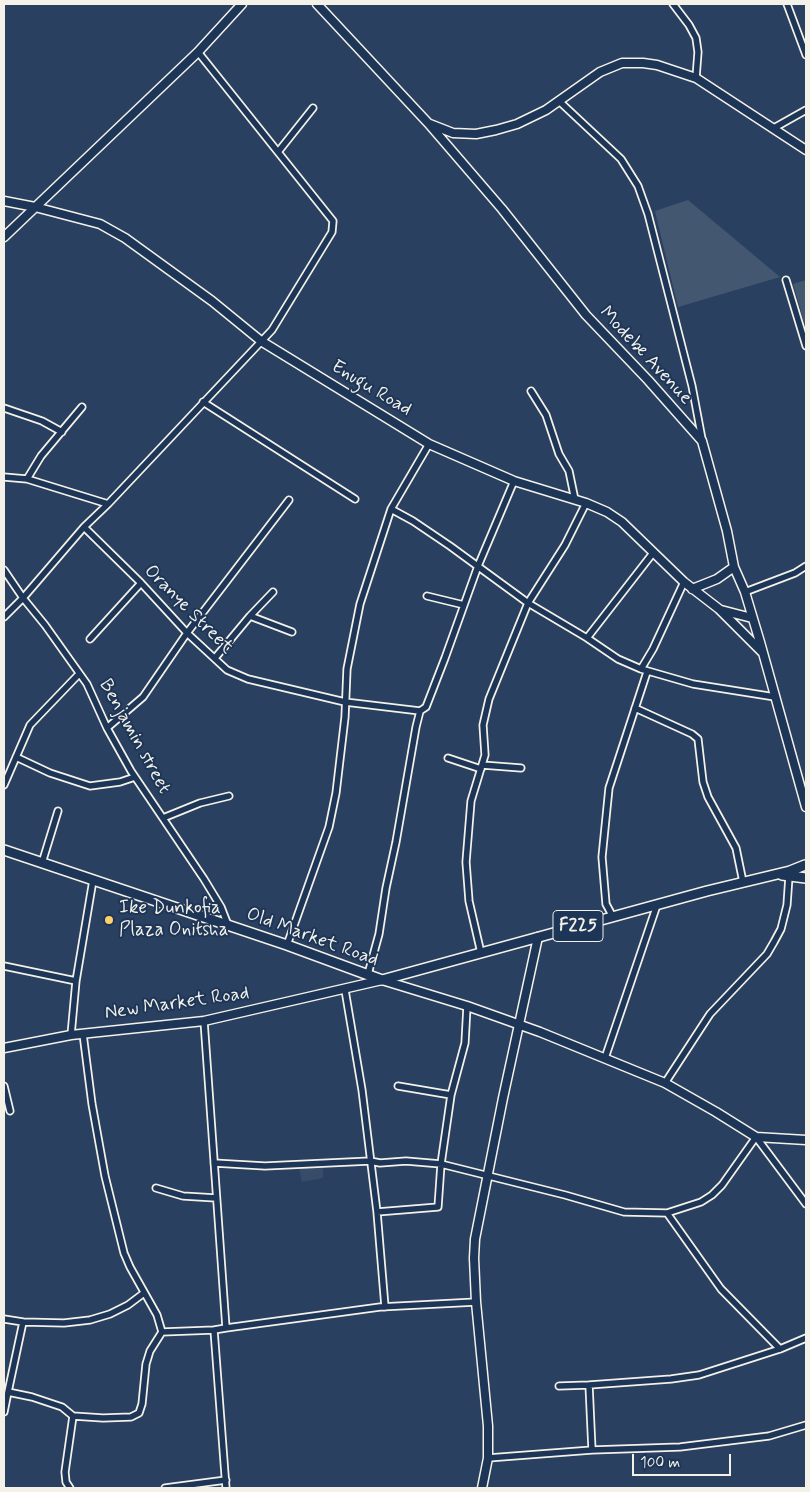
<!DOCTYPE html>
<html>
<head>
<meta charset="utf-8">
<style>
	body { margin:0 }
	#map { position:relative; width:810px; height:1492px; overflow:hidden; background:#2a4060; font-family:Mynerve,sans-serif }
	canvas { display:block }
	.frame { position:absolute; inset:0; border:5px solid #f4f1e8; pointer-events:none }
	.scale { position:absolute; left:632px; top:1454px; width:99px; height:22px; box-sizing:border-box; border:2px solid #f4f1e8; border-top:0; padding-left:6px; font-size:15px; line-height:18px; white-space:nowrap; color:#f4f1e8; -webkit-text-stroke:4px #1d3557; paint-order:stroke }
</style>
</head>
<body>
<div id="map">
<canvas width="810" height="1492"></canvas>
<div class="frame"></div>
<div class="scale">100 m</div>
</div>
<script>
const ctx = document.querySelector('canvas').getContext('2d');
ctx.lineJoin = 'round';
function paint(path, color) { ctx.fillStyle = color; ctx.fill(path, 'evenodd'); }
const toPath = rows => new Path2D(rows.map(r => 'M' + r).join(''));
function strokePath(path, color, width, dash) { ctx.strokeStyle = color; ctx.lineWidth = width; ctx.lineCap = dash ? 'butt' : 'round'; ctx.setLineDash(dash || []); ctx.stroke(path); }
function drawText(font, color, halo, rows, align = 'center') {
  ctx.font = font + ' Mynerve,sans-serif'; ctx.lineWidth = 4; ctx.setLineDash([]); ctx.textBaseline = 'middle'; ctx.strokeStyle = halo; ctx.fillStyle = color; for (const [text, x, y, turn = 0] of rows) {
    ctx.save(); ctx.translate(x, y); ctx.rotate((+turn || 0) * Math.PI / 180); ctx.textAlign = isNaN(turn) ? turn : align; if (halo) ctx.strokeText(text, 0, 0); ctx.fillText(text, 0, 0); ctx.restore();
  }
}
paint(toPath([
	[299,1168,323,1168,323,1178,302,1182]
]), '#374c69');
paint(toPath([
	[688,200,780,277,678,307,655,211],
	[806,280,806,328,793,284]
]), '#445771');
const street = toPath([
	[673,4,689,25,696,38,698,52,696,78],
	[787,4,806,55],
	[559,101,621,159,638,186,648,214,692,386,702,439],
	[774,128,806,110],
	[278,152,313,108],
	[786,280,806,346],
	[531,391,546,415,559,454,569,471,575,500],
	[203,402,355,499],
	[4,408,42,421,62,432],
	[4,477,27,479,108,504],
	[27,479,41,456,82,407],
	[391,509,413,521,450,546,528,603,587,638,618,659,641,669,693,684,775,697],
	[84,527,141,583,187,633,227,670,248,679,345,702,420,711,426,707,445,658,478,566,514,481],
	[4,570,23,598,45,625,87,684,107,728,131,771,204,879,221,907,228,925],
	[745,592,795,573,806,566],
	[427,596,464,605],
	[250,616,292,632],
	[4,617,23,598,84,527,108,504,272,330,332,232,333,221,198,52],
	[587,638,653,553],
	[90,639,141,583],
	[215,658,250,616,273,592],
	[641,669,653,649,684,582],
	[635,708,692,734,698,739,703,782,708,797,736,848,743,882],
	[107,728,143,697,187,633,289,500],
	[16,757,50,773,90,786,120,782,135,777],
	[448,758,481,769],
	[482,765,521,768],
	[4,785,30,725,79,674],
	[163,818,200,803,229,796],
	[42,863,58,811],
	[613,917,606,904,602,857,609,788,647,672],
	[287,945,329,827,336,793,345,717,347,669,360,604,391,509,429,444],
	[481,953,469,901,466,862,471,801,485,755,483,725,489,699,528,603,565,545,586,503],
	[4,966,76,981,71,1035],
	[368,974,379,934,386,888,396,842,416,727,420,711],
	[76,981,93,880],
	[345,990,362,1090,377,1212,385,1307],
	[204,1021,226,1328,380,1307,476,1302],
	[83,1034,92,1104,105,1176,124,1253,130,1267,157,1315,162,1332,214,1330],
	[605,1058,657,905],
	[665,1083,710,1014,767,954,774,942,781,929,787,905,789,876],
	[4,1086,10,1111],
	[398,1086,451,1095],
	[214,1163,265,1166,370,1161,380,1163,406,1161,441,1164,565,1195,624,1212,667,1213,721,1289,780,1349],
	[156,1188,183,1196,216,1198],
	[377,1212,438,1207,441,1164,451,1095,465,1043,467,1006],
	[667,1213,701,1202,712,1195,722,1185,756,1137,806,1204],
	[4,1319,23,1322,8,1392,32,1397,62,1407,73,1416,103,1418,131,1417,139,1413,142,1404,146,1364,150,1351,162,1332],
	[23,1322,64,1323,90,1320,110,1314,128,1305,144,1293],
	[226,1328,214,1330,226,1488],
	[589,1385,671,1379,699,1375,780,1349,806,1338],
	[559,1386,589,1385,592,1450],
	[4,1412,8,1392],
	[488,1458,592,1450,680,1447,769,1436,806,1425],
	[70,1488,66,1482,65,1472,73,1416],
	[165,1488,226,1480]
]);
const secondary = toPath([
	[317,4,428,123,502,209,586,315,648,380,702,441,727,531,734,567,745,592,760,642,806,807],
	[430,124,453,133,476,134,496,130,517,124,546,110,600,72,622,63,643,63,657,65,696,78,806,150],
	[4,201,35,207,100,224,125,238,212,301,261,341,429,444,514,481,586,503,607,512,622,522,684,582,719,609,762,652],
	[4,237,198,52,242,4],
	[692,589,717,579,734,567],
	[721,610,752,618],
	[4,1048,71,1035,204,1021,382,980,467,1006,540,1032,665,1083,716,1112,756,1137,806,1140],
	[482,1488,488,1458,488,1426,476,1302,474,1258,475,1239,503,1098,538,937]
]);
const primary = toPath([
	[4,850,287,945,382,980,707,891,790,871,805,865],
	[782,875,806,878]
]);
strokePath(street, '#f4f1e8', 9);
strokePath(secondary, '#f4f1e8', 11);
strokePath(primary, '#f4f1e8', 12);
strokePath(street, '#1d3557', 5.5);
strokePath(secondary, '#1d3557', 8);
strokePath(primary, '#1d3557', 9);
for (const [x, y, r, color] of [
	[109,920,5,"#ffd166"]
]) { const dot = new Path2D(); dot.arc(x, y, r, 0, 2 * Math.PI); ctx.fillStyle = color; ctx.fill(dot); strokePath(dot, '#1d3557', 2); }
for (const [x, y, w] of [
	[578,926,50]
]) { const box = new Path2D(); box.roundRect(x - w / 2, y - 15.5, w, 31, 4); ctx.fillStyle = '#1d3557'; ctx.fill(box); strokePath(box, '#f4f1e8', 1); }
drawText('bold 18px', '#f4f1e8', null, [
	["F225",578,926]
]);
drawText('19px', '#f4f1e8', '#1d3557', [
	["Modebe Avenue",645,356,47],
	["Enugu Road",371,389,31],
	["Oranye Street",188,610,45],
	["Benjamin street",134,737,61],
	["Old Market Road",312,938,20],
	["New Market Road",177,1004,-8]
]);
drawText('19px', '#f4f1e8', '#1d3557', [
	["Ike Dunkofia",119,909],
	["Plaza Onitsha",119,931]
], 'left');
</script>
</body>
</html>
